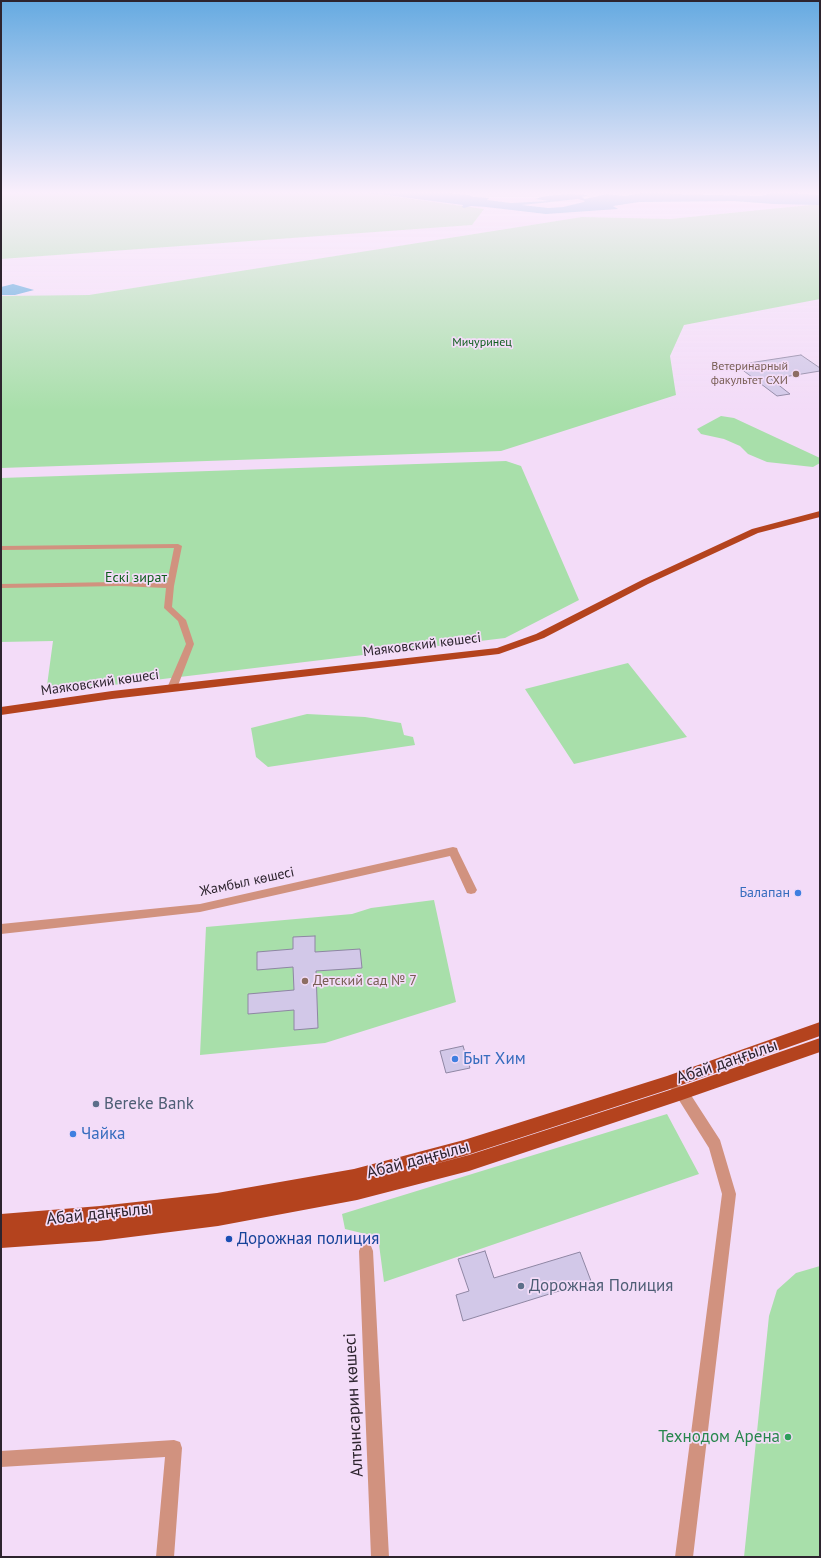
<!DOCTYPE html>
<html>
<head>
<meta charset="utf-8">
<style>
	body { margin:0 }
	#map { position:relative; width:821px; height:1558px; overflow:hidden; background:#f3dcf8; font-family:"PT Sans",sans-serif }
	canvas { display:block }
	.frame { position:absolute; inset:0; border:2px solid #2d242e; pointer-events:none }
</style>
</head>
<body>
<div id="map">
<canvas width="821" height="1558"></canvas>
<div class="frame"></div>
</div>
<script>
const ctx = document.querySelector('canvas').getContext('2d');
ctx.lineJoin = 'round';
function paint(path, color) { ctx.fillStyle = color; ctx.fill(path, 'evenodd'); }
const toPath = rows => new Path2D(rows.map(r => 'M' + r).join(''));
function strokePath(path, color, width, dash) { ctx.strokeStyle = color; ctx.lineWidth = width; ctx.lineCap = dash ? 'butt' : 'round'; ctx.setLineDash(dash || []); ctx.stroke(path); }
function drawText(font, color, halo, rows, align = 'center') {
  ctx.font = font + ' "PT Sans",sans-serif'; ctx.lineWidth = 3.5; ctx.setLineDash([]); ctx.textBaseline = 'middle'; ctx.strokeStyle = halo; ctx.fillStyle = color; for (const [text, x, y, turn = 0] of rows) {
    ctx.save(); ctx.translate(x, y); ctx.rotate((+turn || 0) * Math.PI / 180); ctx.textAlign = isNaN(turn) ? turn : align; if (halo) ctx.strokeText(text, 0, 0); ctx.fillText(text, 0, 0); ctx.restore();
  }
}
paint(toPath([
	[1,192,362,192,484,209,472,225,1,259],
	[820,204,820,299,684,325,670,356,676,395,501,451,1,468,1,296,89,295,582,217,670,219],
	[721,416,734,418,820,458,820,463,813,467,767,462,748,454,740,446,724,439,701,434,697,429],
	[506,461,521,466,579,600,505,638,46,693,53,641,1,642,1,478],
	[628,663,687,737,574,764,525,689],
	[307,714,365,717,401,723,404,735,413,737,415,745,268,767,256,757,251,728],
	[434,900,456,1002,325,1043,200,1055,206,927,352,914,371,908],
	[667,1114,699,1174,384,1282,378,1237,345,1229,342,1214],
	[820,1266,820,1557,744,1557,769,1316,777,1290,796,1273]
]), '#a8dfaa');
paint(toPath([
	[363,192,410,192,489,198,487,200,511,203,549,201,535,199,546,196,570,194,589,195,582,197,585,199,607,194,624,196,650,192,670,192,671,194,761,196,775,192,820,195,820,205,774,204,734,201,639,202,613,206,618,209,546,214,486,207,471,206,464,208,462,207,463,205],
	[578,199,585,201,584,202,563,207,548,208,522,205],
	[13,284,34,290,15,295,1,295,1,287]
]), '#429cd7');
paint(toPath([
	[411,192,434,192,469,195,473,198,469,201,415,194,411,192]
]), '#429cd7');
const building = toPath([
	[801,355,820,368,820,371,771,379,790,394,777,396,736,365,801,355],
	[315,936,315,952,360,949,362,968,316,971,318,1028,294,1030,294,1010,248,1014,248,994,294,990,293,967,257,970,257,952,293,949,293,937,315,936],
	[463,1046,470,1068,446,1073,440,1051,463,1046],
	[485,1251,494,1278,580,1252,591,1281,463,1321,456,1295,469,1291,458,1259,485,1251]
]);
paint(building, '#d2c8e8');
strokePath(building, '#8e86a3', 1);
paint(toPath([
	[178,544,182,546,174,586,172,607,186,620,194,644,177,688,172,691,167,688,186,644,178,621,164,608,166,588,120,586,1,588,1,584,117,582,120,575,123,575,127,577,125,582,167,583,174,548,1,550,1,546,178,544],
	[453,847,457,848,458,851,477,890,475,893,471,894,467,893,450,856,200,912,1,934,1,924,200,904,453,847],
	[677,1084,687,1089,720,1140,736,1194,693,1557,675,1557,722,1194,709,1148,677,1097,672,1094,671,1090,672,1086,677,1084],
	[366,1244,371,1246,373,1251,389,1557,371,1557,359,1251,361,1246,366,1244],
	[174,1440,180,1442,182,1448,174,1557,156,1557,165,1457,1,1467,1,1451,174,1440]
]), '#d1927f');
paint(toPath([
	[820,511,820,517,758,533,648,584,544,638,499,654,112,699,1,715,1,707,112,691,497,648,536,634,642,580,752,529,820,511],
	[820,1022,820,1036,667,1090,464,1156,412,1170,469,1155,682,1086,820,1038,820,1052,682,1100,469,1171,357,1200,218,1226,99,1241,1,1248,1,1214,100,1206,217,1193,354,1169,464,1140,667,1076,820,1022]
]), '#b4431e');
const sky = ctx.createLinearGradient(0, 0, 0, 410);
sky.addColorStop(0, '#65aae1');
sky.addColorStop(0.47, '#faeffc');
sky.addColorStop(1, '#faeffc00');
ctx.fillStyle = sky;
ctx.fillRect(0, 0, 821, 410);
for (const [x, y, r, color] of [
	[796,374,4,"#8d6e63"],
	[798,893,4,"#3f7fe0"],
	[305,981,4,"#8d6e63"],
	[455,1059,4,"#3f7fe0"],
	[96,1104,4,"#5c6f8a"],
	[73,1134,4,"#3f7fe0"],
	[229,1239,4,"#1a4fb4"],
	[521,1286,4,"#5c6f8a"],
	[788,1437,4,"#2e9e5b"]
]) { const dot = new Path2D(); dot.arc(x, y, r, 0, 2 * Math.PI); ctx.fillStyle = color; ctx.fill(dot); strokePath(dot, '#f3dcf8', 1.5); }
drawText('12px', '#0e5d1d', '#f3dcf8', [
	["Мичуринец",482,343]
]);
drawText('12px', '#785e54', '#f3dcf8', [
	["Ветеринарный",788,367],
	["факультет СХИ",788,381]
], 'right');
drawText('14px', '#0e5d1d', '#f3dcf8', [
	["Ескі зират",136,578]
]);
drawText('14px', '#2d242e', '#f3dcf8', [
	["Маяковский көшесі",422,645,-7],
	["Маяковский көшесі",100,683,-8],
	["Жамбыл көшесі",247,882,-12]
]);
drawText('14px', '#366cbe', '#f3dcf8', [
	["Балапан",790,893]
], 'right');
drawText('14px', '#785e54', '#f3dcf8', [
	["Детский сад № 7",313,981]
], 'left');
drawText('17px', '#366cbe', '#f3dcf8', [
	["Быт Хим",463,1059],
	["Чайка",81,1134]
], 'left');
drawText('17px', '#2d242e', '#f3dcf8', [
	["Абай даңғылы",727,1062,-19],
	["Абай даңғылы",418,1160,-15],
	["Абай даңғылы",99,1214,-6],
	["Алтынсарин көшесі",354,1405,-93]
]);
drawText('17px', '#4e5e75', '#f3dcf8', [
	["Bereke Bank",104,1104],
	["Дорожная Полиция",529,1286]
], 'left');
drawText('17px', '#164399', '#f3dcf8', [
	["Дорожная полиция",237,1239]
], 'left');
drawText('17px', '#27864d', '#f3dcf8', [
	["Технодом Арена",780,1437]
], 'right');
</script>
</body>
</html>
